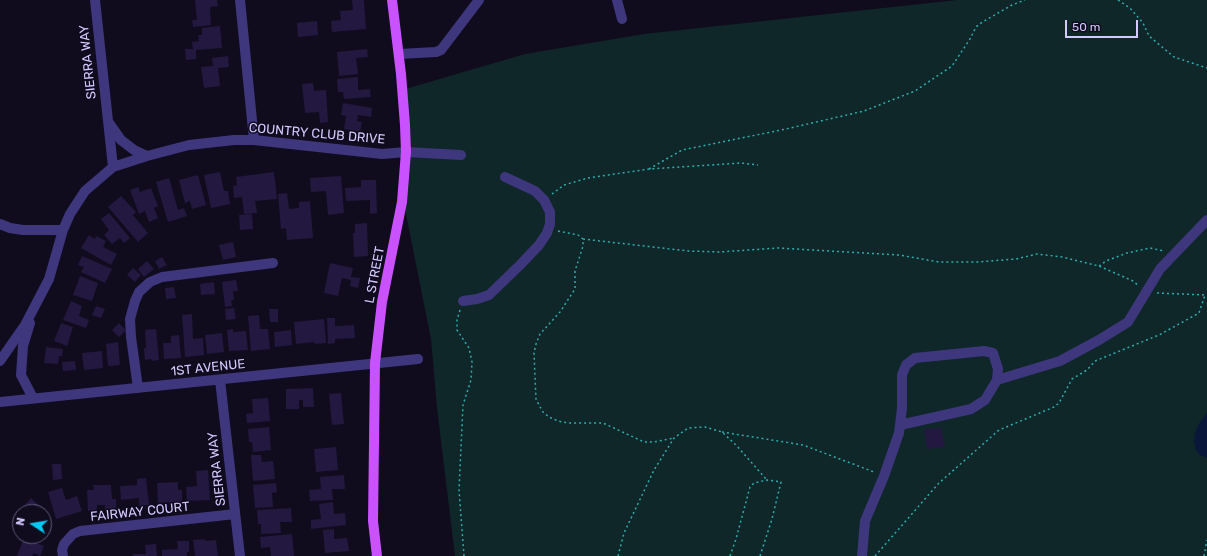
<!DOCTYPE html>
<html>
<head>
<meta charset="utf-8">
<style>
	body { margin:0 }
	#map { position:relative; width:1207px; height:556px; overflow:hidden; background:#100c1e; font-family:Rubik,sans-serif }
	canvas { display:block }
	.north { position:absolute; left:12px; top:504px; width:40px; height:40px; box-sizing:border-box; background:#100c1e; border:1px solid #5e5878; border-radius:50%; rotate:282deg; font-size:11px; font-weight:700; line-height:16px; text-align:center; color:#d3c9ff }
	.north::after { content:''; display:block; margin:auto; width:14px; height:18px; background:#02caf2; clip-path:polygon(50% 0,100% 100%,50% 72%,0 100%) }
	.scale { position:absolute; left:1065px; top:20px; width:73px; height:18px; box-sizing:border-box; border:2px solid #d3c9ff; border-top:0; padding-left:5px; font-size:12px; line-height:14px; white-space:nowrap; color:#d3c9ff; -webkit-text-stroke:3px #100c1e; paint-order:stroke }
</style>
</head>
<body>
<div id="map">
<canvas width="1207" height="556"></canvas>
<div class="north">N</div>
<div class="scale">50 m</div>
</div>
<script>
const ctx = document.querySelector('canvas').getContext('2d');
ctx.lineJoin = 'round';
function paint(path, color) { ctx.fillStyle = color; ctx.fill(path, 'evenodd'); }
const toPath = rows => new Path2D(rows.map(r => 'M' + r).join(''));
function strokePath(path, color, width, dash) { ctx.strokeStyle = color; ctx.lineWidth = width; ctx.lineCap = dash ? 'butt' : 'round'; ctx.setLineDash(dash || []); ctx.stroke(path); }
function drawText(font, color, halo, rows, align = 'center') {
  ctx.font = font + ' Rubik,sans-serif'; ctx.lineWidth = 3; ctx.setLineDash([]); ctx.textBaseline = 'middle'; ctx.strokeStyle = halo; ctx.fillStyle = color; for (const [text, x, y, turn = 0] of rows) {
    ctx.save(); ctx.translate(x, y); ctx.rotate((+turn || 0) * Math.PI / 180); ctx.textAlign = isNaN(turn) ? turn : align; if (halo) ctx.strokeText(text, 0, 0); ctx.fillText(text, 0, 0); ctx.restore();
  }
}
paint(toPath([
	[957,0,1207,0,1207,556,455,556,437,408,431,339,403,199,402,90,525,54,644,34]
]), '#0f2728');
paint(toPath([
	[1207,413,1207,458,1200,455,1196,450,1194,442,1195,433,1198,425]
]), '#09183a');
paint(toPath([
	[195,0,217,0,218,6,210,7,211,25,193,27,192,20,197,20],
	[352,0,364,0,366,29,332,32,331,21,341,20,340,11,353,10],
	[317,21,318,35,298,37,297,23],
	[220,26,222,48,196,50,196,59,186,60,185,49,193,49,192,42,199,41,198,35,202,35,202,28],
	[367,49,368,57,356,58,358,74,339,76,337,52],
	[228,56,229,67,218,68,220,86,204,88,201,67,213,66,212,58],
	[358,77,358,90,370,89,371,97,344,99,343,92,338,92,337,79],
	[313,83,314,91,326,90,328,122,320,123,319,112,305,113,302,84],
	[343,103,372,108,371,117,358,115,357,121,362,122,360,132,344,129,346,116,341,115],
	[220,172,224,191,228,191,230,204,211,208,204,175],
	[274,172,277,199,255,201,257,213,244,214,242,197,234,198,233,186,237,185,236,177],
	[198,175,206,205,192,209,190,201,185,203,179,180],
	[341,176,344,213,328,215,326,191,311,192,310,178],
	[169,178,178,210,184,208,187,216,168,222,156,182],
	[361,180,376,180,377,213,370,214,370,200,346,201,345,188,361,187],
	[138,187,140,192,151,188,158,206,154,208,158,218,149,222,145,211,139,214,130,190],
	[287,193,289,209,299,208,299,202,310,201,313,238,287,240,286,228,281,229,278,194],
	[121,196,136,212,133,215,148,233,138,242,108,207],
	[109,213,130,238,124,243,120,238,112,244,104,235,109,230,101,219],
	[252,214,253,229,240,230,239,215],
	[367,223,368,256,354,257,353,233,355,233,355,224],
	[89,235,95,239,96,236,106,241,103,247,117,254,111,265,81,248],
	[233,242,236,257,223,260,219,245],
	[82,256,112,269,105,283,81,272,84,267,78,265],
	[162,257,167,265,159,269,155,261],
	[147,261,154,269,144,277,138,269],
	[330,263,353,268,351,277,360,278,358,288,350,286,351,280,342,278,338,296,324,293],
	[133,268,141,275,135,282,127,275],
	[80,276,98,283,92,301,73,295],
	[236,280,238,291,233,291,234,300,231,300,232,306,225,307,222,282],
	[214,282,215,294,201,295,200,284],
	[174,287,176,298,166,299,165,288],
	[71,301,82,306,79,316,89,320,86,328,63,320],
	[96,306,105,309,101,318,92,315],
	[234,308,236,319,226,320,225,309],
	[269,309,278,309,278,322,270,322],
	[192,314,193,339,203,338,204,355,185,357,182,315],
	[259,315,260,329,268,329,270,349,251,351,248,316],
	[327,318,335,318,335,326,354,325,355,338,335,339,335,343,328,344],
	[324,319,326,343,315,344,314,342,296,344,294,322],
	[61,323,73,327,67,346,54,341],
	[119,323,126,330,119,337,112,330],
	[156,329,159,360,152,361,151,359,145,360,144,348,146,348,145,330],
	[233,329,233,332,246,331,248,350,229,351,227,330],
	[291,330,292,345,275,347,274,332],
	[222,333,224,352,207,354,205,335],
	[179,335,181,358,164,359,163,343,171,343,171,336],
	[118,342,120,365,108,366,106,344],
	[46,347,63,349,62,356,59,356,58,364,44,363],
	[102,351,103,368,84,370,82,353],
	[75,361,76,370,63,371,62,362],
	[313,388,314,407,303,407,303,400,299,400,299,409,286,409,286,389],
	[341,393,344,424,332,425,329,394],
	[268,398,270,421,247,423,246,414,253,413,252,399],
	[269,427,271,450,253,452,252,442,249,442,248,429],
	[941,428,945,447,927,449,924,429],
	[336,447,338,470,316,472,314,449],
	[251,455,261,455,262,462,273,461,275,479,253,481],
	[52,464,61,464,62,479,53,480],
	[208,470,210,500,187,501,186,487,197,486,196,471],
	[344,475,345,489,332,489,333,500,310,501,309,490,321,489,320,477],
	[146,478,149,505,139,506,139,498,121,500,120,486,137,485,137,479],
	[178,482,178,490,182,490,182,503,170,504,169,502,158,503,157,483],
	[276,483,277,492,272,493,273,507,255,508,253,485],
	[93,485,111,485,112,499,116,499,116,510,105,511,105,505,97,505,97,510,88,511,87,490,94,490],
	[62,488,66,500,77,496,82,511,56,519,48,492],
	[31,498,44,510,43,512,22,512,24,510,22,508],
	[333,502,334,514,345,513,346,525,311,529,311,520,321,519,319,504],
	[291,508,292,522,280,522,281,533,261,534,261,524,258,524,257,510],
	[334,529,334,539,347,538,349,551,325,553,323,530],
	[292,534,294,556,271,556,270,547,261,548,260,537],
	[24,538,44,546,40,556,34,553,32,556,17,556],
	[205,539,205,541,216,540,218,556,195,556,193,540],
	[177,541,189,541,189,552,187,552,187,556,162,556,162,550,178,549],
	[156,544,157,556,133,556,133,554,146,554,145,545]
]), '#23183f');
strokePath(toPath([
	[1118,0,1130,8,1143,23,1149,36,1174,57,1207,68],
	[649,169,682,150,786,129,864,111,915,91,952,66,970,39,976,27,981,23,1012,5,1025,0],
	[552,194,564,185,588,178,649,169,741,163,758,165],
	[558,231,578,235,583,239,583,246,575,271,575,289,560,312,540,334,536,344,534,353,536,399,539,405,543,412,549,417,558,421,568,423,603,423,644,442,654,442,674,438],
	[583,239,688,251,719,252,778,248,899,255,939,262,977,262,1016,259,1037,254,1062,257,1099,266,1133,281,1139,286],
	[1099,266,1106,261,1127,253,1150,248,1164,251],
	[1157,293,1207,295],
	[460,310,457,320,457,330,469,348,472,362,471,380,463,405,459,490,464,556],
	[722,432,803,445,874,472],
	[618,556,624,533,654,470,674,438,688,428,705,427,722,432,737,446,767,480],
	[730,556,736,539,750,487,754,483,767,480,781,482,772,519,760,556],
	[875,556,939,483,999,430,1054,407,1059,403,1072,379,1087,370,1095,361,1159,335,1199,313,1205,295],
	[1204,556,1207,540]
]), '#2eadae', 1.5, [2, 3]);
strokePath(toPath([
	[95,0,113,167],
	[240,0,254,140],
	[617,0,622,19],
	[399,54,436,52,441,50,479,0],
	[109,123,121,140,134,150,147,156],
	[0,224,10,228,23,230,63,230],
	[463,301,477,299,489,295,520,265,539,245,547,233,550,224,550,212,544,200,535,191,505,177],
	[30,323,23,346,21,375,33,398],
	[0,361,25,325,49,279,63,230,70,214,85,191,113,167,147,156,189,145,234,140,254,140,382,154,406,152,461,155],
	[220,380,240,556],
	[997,380,1060,361,1099,340,1128,322,1160,269,1207,220],
	[138,388,131,337,130,319,135,301,139,292,150,282,162,277,273,263],
	[0,402,418,359],
	[63,556,62,550,64,544,73,534,80,531,235,514],
	[862,556,865,521,884,476,899,433,902,408,902,375,906,365,915,358,984,351,993,353,998,369,997,380,985,400,971,409,900,425]
]), '#3e377d', 10);
strokePath(toPath([
	[377,556,373,521,375,363,382,302,402,202,406,152,405,125,401,74,392,0]
]), '#c951fe', 10);
drawText('13px', '#d3c9ff', '#100c1e', [
	["SIERRA WAY",88,62,-96],
	["COUNTRY CLUB DRIVE",317,134,5],
	["L STREET",375,275,-79],
	["1ST AVENUE",208,368,-6],
	["SIERRA WAY",217,469,-97],
	["FAIRWAY COURT",140,512,-6]
]);
</script>
</body>
</html>
